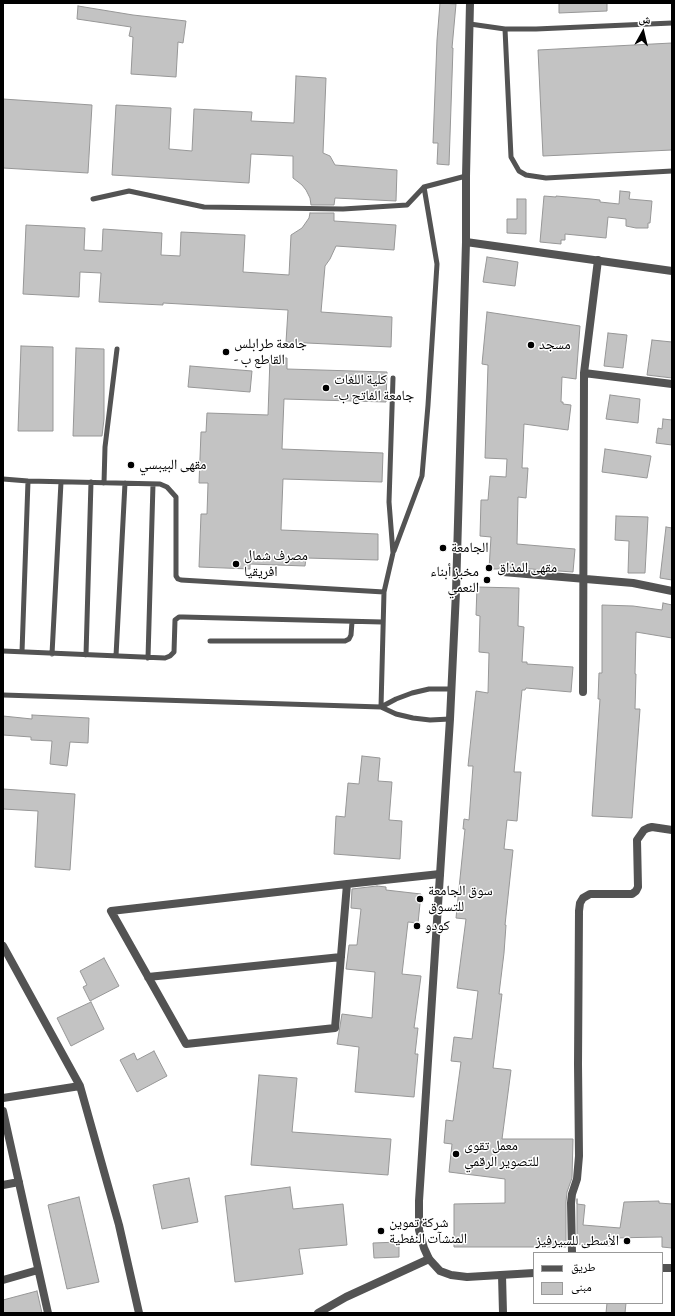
<!DOCTYPE html>
<html>
<head>
<meta charset="utf-8">
<style>
	body { margin:0 }
	#map { position:relative; width:675px; height:1316px; overflow:hidden; background:#fff; font-family:"Alegreya Sans","Noto Naskh Arabic",sans-serif }
	canvas { display:block }
	.frame { position:absolute; inset:0; border:4px solid #000; pointer-events:none }
	.legend { position:absolute; left:533px; top:1252px; width:130px; height:52px; box-sizing:border-box; background:#fff; border:1px solid #999; margin:0; padding:5px 7px; list-style:none; font-size:12px; color:#000 }
	.legend li { display:flex; align-items:center; gap:8px; height:20px }
	.legend b { width:20px; border:1px solid #999 }
	.north { position:absolute; left:623px; top:12px; width:40px; height:40px; -webkit-text-stroke:3px #fff; paint-order:stroke; rotate:8deg; font-size:11px; font-weight:700; line-height:16px; text-align:center; color:#000 }
	.north::after { content:''; display:block; margin:auto; width:14px; height:18px; background:#000; clip-path:polygon(50% 0,100% 100%,50% 72%,0 100%) }
</style>
</head>
<body>
<div id="map">
<canvas width="675" height="1316"></canvas>
<div class="frame"></div>
<ul class="legend">
<li><b style="height:5px;background:#535353"></b>طريق</li>
<li><b style="height:11px;background:#c3c3c3"></b>مبنى</li>
</ul>
<div class="north">ش</div>
</div>
<script>
const ctx = document.querySelector('canvas').getContext('2d');
ctx.lineJoin = 'round';
function paint(path, color) { ctx.fillStyle = color; ctx.fill(path, 'evenodd'); }
const toPath = rows => new Path2D(rows.map(r => 'M' + r).join(''));
function strokePath(path, color, width, dash) { ctx.strokeStyle = color; ctx.lineWidth = width; ctx.lineCap = dash ? 'butt' : 'round'; ctx.setLineDash(dash || []); ctx.stroke(path); }
function drawText(font, color, halo, rows, align = 'center') {
  ctx.font = font + ' "Alegreya Sans","Noto Naskh Arabic",sans-serif'; ctx.lineWidth = 3; ctx.setLineDash([]); ctx.textBaseline = 'middle'; ctx.strokeStyle = halo; ctx.fillStyle = color; for (const [text, x, y, turn = 0] of rows) {
    ctx.save(); ctx.translate(x, y); ctx.rotate((+turn || 0) * Math.PI / 180); ctx.textAlign = isNaN(turn) ? turn : align; if (halo) ctx.strokeText(text, 0, 0); ctx.fillText(text, 0, 0); ctx.restore();
  }
}
const building = toPath([
	[440,3,456,4,452,48,453,48,449,165,437,164,438,143,433,143,437,40,440,3],
	[559,3,607,3,607,11,559,13,559,3],
	[78,6,133,15,186,21,183,43,178,42,176,77,131,74,133,37,129,36,131,27,77,19,78,6],
	[672,43,672,150,543,156,538,50,672,43],
	[296,76,326,78,323,153,330,156,335,165,397,170,396,201,335,198,334,205,311,205,310,198,306,190,302,185,293,178,293,156,251,154,249,183,112,175,116,105,171,108,169,149,192,151,194,109,252,112,251,121,294,123,296,76],
	[3,99,92,105,88,173,3,168,3,99],
	[620,191,630,192,629,199,652,201,650,223,648,223,648,228,636,228,626,226,626,219,608,217,606,238,565,234,565,240,561,240,561,244,540,242,544,196,556,197,556,196,591,199,600,200,600,202,619,204,620,191],
	[517,199,526,199,526,234,507,233,507,219,517,219,517,199],
	[310,213,334,213,334,221,396,225,394,250,336,246,330,259,325,266,321,312,392,317,391,347,286,342,288,310,163,303,163,305,99,302,101,273,80,272,79,297,23,294,26,225,85,228,84,250,102,251,103,229,162,233,161,255,180,256,181,232,245,235,243,272,289,275,291,235,302,228,309,218,310,213],
	[487,257,518,262,515,286,483,282,487,257],
	[487,312,580,326,576,379,562,377,561,402,563,402,563,404,571,405,568,430,524,424,522,468,528,468,526,498,518,497,517,544,575,549,573,572,503,567,498,569,489,569,491,537,480,536,481,500,488,500,490,476,506,477,507,459,485,458,488,365,482,364,487,312],
	[608,333,627,335,623,368,604,366,608,333],
	[652,340,672,342,672,378,647,375,652,340],
	[21,346,53,347,53,431,18,431,21,346],
	[76,348,104,349,104,419,102,436,73,436,76,348],
	[270,358,287,358,287,369,387,372,386,402,284,399,282,449,383,453,382,482,283,479,281,530,378,534,378,560,306,558,305,566,250,564,250,569,199,567,201,514,207,514,208,483,199,483,201,432,206,432,207,413,268,415,270,358],
	[190,366,252,371,250,392,188,387,190,366],
	[610,395,640,399,638,423,606,419,610,395],
	[663,419,672,420,672,445,656,443,658,428,662,429,663,419],
	[605,449,651,456,647,478,602,472,605,449],
	[616,516,648,517,645,573,628,573,629,541,615,540,616,516],
	[666,527,672,528,672,580,660,578,666,527],
	[477,587,519,588,518,626,524,627,522,662,527,662,527,664,573,667,571,692,526,688,525,690,522,690,514,772,521,772,517,821,507,820,504,849,513,850,505,925,506,925,504,953,499,994,502,994,493,1068,511,1070,502,1139,573,1139,572,1178,567,1192,566,1202,566,1247,454,1247,454,1204,505,1203,505,1179,449,1172,452,1144,444,1143,446,1120,453,1121,461,1062,451,1061,454,1037,472,1039,478,991,457,988,466,919,456,918,465,829,463,829,464,819,469,820,473,766,468,766,476,691,488,693,489,653,479,652,480,616,476,615,477,587],
	[663,603,672,605,672,638,636,632,635,674,636,674,635,709,640,709,632,818,592,816,600,699,598,699,599,673,602,673,602,605,633,606,662,610,663,603],
	[32,715,89,718,88,743,70,742,67,766,50,764,52,741,31,740,31,737,3,735,3,716,32,719,32,715],
	[362,756,380,758,378,781,392,782,389,820,402,821,400,859,334,854,336,816,345,817,348,783,359,784,362,756],
	[3,789,75,794,70,870,35,867,38,811,3,809,3,789],
	[377,886,386,887,386,890,421,894,418,923,408,922,402,974,421,976,414,1028,418,1028,415,1054,418,1054,414,1097,355,1092,359,1047,337,1044,342,1014,372,1018,375,972,346,969,349,945,357,945,361,909,351,908,352,889,377,886],
	[104,958,119,986,90,1001,83,987,87,985,80,971,104,958],
	[91,1002,104,1029,71,1046,57,1018,91,1002],
	[154,1051,167,1076,137,1092,120,1060,134,1053,137,1060,154,1051],
	[259,1075,297,1078,292,1132,391,1139,388,1175,251,1165,259,1075],
	[189,1178,198,1222,162,1229,153,1185,189,1178],
	[290,1187,293,1209,343,1204,347,1245,299,1249,303,1274,235,1282,225,1196,290,1187],
	[79,1197,99,1282,67,1289,48,1205,79,1197],
	[577,1199,577,1204,585,1205,583,1225,620,1228,624,1202,659,1201,659,1203,672,1204,672,1248,662,1247,662,1237,612,1238,612,1246,577,1244,577,1199],
	[399,1242,399,1257,374,1258,373,1243,399,1242],
	[37,1291,42,1313,3,1313,3,1300,37,1291],
	[607,1303,626,1303,625,1313,606,1313,607,1303]
]);
paint(building, '#c3c3c3');
strokePath(building, '#979797', 1);
strokePath(toPath([
	[470,24,505,29,536,29,672,23],
	[505,29,511,157,519,171,526,175,546,178,672,171],
	[93,199,129,191,204,207,343,209,407,205,424,187,466,176],
	[3,479,28,481,160,484,167,487,176,497,176,576,178,579,181,580,384,592],
	[104,483,105,447,117,349],
	[394,551,422,476,428,405,437,264,424,187],
	[210,641,345,641,349,639,351,635,352,622],
	[3,651,165,658,170,656,174,652,175,620,179,617,183,617,382,622],
	[22,652,28,481],
	[52,654,61,482],
	[86,655,91,482],
	[116,656,125,483],
	[148,658,153,484],
	[3,695,381,707,384,592,393,553,389,502,393,378],
	[381,707,396,699,412,693,429,689,451,689],
	[381,707,396,714,413,718,430,720,450,719]
]), '#535353', 5);
strokePath(toPath([
	[584,373,672,384],
	[503,572,633,583,672,591],
	[583,692,584,373,598,260],
	[347,884,335,1028,186,1044,111,911,347,884,440,874],
	[3,946,80,1086,119,1225,139,1313],
	[148,977,341,957],
	[3,1098,80,1086],
	[3,1111,48,1313],
	[3,1185,19,1182],
	[572,1253,571,1203,572,1194,577,1179,579,1156,578,1064,579,911,580,903,583,898,590,894,632,894,636,891,638,887,637,840,644,830,648,828,652,827,672,830],
	[502,1275,503,1313],
	[3,1280,38,1270],
	[318,1313,346,1297,429,1259]
]), '#535353', 8);
strokePath(toPath([
	[470,3,466,176,466,242,456,592,450,719,419,1201,419,1230,424,1248,429,1259,440,1271,451,1275,467,1277,534,1273],
	[466,242,672,271],
	[662,1268,672,1268]
]), '#535353', 8);
for (const [x, y, r, color] of [
	[531,345,4,"#000"],
	[226,352,4,"#000"],
	[326,388,4,"#000"],
	[131,465,4,"#000"],
	[443,548,4,"#000"],
	[236,564,4,"#000"],
	[489,568,4,"#000"],
	[487,580,4,"#000"],
	[420,899,4,"#000"],
	[417,926,4,"#000"],
	[456,1154,4,"#000"],
	[381,1231,4,"#000"],
	[627,1241,4,"#000"]
]) { const dot = new Path2D(); dot.arc(x, y, r, 0, 2 * Math.PI); ctx.fillStyle = color; ctx.fill(dot); strokePath(dot, '#fff', 1.5); }
drawText('14px', '#000', '#fff', [
	["جامعة طرابلس",234,344],
	["- القاطع ب",234,360],
	["مسجد",539,345],
	["كلية اللغات",334,380],
	["-جامعة الفاتح ب",334,396],
	["مقهى البيبسي",139,465],
	["الجامعة",451,548],
	["مصرف شمال",244,556],
	["افريقيا",244,572],
	["مقهى المذاق",497,568],
	["مخبز أبناء",479,572,"right"],
	["النعمي",479,588,"right"],
	["سوق الجامعة",428,891],
	["للتسوق",428,907],
	["كودو",425,926],
	["معمل تقوى",464,1146],
	["للتصوير الرقمي",464,1162],
	["شركة تموين",389,1223],
	["المنشآت النفطية",389,1239],
	["الأسطى للسيرفيز",619,1241,"right"]
], 'left');
</script>
</body>
</html>
